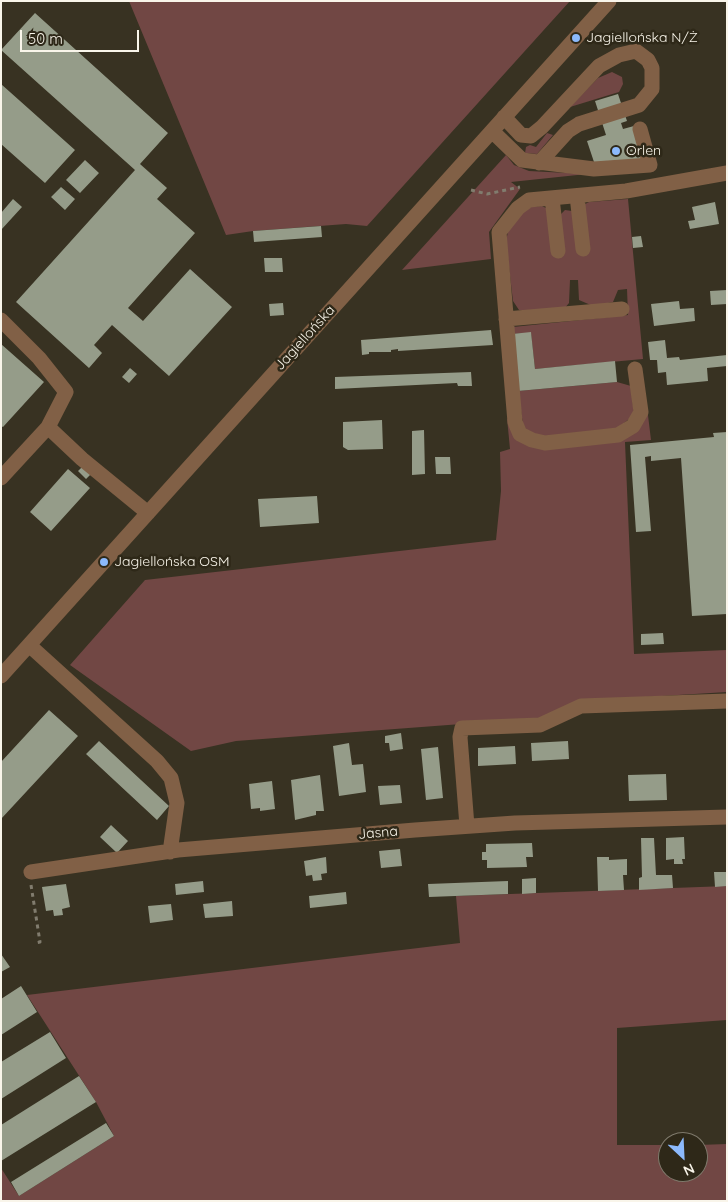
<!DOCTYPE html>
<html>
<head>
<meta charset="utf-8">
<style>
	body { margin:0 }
	#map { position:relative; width:728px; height:1202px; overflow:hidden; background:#383222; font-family:Quicksand,sans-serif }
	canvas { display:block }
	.frame { position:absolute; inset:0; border:2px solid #f9f5ea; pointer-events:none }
	.north { position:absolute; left:658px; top:1132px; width:50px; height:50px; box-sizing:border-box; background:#2e2818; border:1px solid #7f7a6c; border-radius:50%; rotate:155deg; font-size:14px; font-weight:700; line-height:20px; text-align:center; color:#f9f5ea }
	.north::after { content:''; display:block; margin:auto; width:18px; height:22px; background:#8cb9fc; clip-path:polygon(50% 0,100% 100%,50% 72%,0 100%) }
	.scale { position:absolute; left:20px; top:30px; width:119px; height:22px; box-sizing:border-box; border:2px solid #f9f5ea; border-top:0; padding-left:6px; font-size:15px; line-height:18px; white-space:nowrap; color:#f9f5ea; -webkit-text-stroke:4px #2e2818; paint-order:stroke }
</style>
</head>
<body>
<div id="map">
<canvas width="728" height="1202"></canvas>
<div class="frame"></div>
<div class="north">N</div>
<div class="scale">50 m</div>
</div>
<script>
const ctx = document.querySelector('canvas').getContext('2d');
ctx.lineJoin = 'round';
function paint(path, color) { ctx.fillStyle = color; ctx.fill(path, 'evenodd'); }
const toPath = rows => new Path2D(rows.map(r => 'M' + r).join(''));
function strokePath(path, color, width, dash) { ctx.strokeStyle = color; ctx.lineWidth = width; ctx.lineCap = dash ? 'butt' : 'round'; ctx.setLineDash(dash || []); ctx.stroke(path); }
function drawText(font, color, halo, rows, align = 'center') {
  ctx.font = font + ' Quicksand,sans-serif'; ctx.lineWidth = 5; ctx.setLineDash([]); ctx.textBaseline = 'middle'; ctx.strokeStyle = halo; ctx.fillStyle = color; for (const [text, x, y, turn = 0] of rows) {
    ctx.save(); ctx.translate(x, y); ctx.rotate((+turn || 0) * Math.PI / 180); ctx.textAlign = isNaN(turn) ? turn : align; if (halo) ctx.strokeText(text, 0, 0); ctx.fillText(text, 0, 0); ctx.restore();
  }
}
paint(toPath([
	[129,1,570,1,367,226,346,224,253,231,226,235],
	[612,72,622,77,623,84,619,92,570,107,598,78],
	[547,133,553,135,537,154,525,153,526,147,530,145,536,147],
	[506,155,514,165,529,171,587,174,511,182,520,189,489,232,491,259,402,270],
	[628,199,643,359,535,369,531,333,512,334,513,327,628,315,627,289,618,290,613,302,593,306,579,300,578,280,570,280,569,303,564,309,530,312,519,310,513,301,506,242,508,231,524,211,531,207,542,206,560,215,565,210,572,211,589,202],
	[617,382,631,386,634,415,614,431,543,438,524,431,518,391],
	[647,407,651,440,625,442,634,654,727,650,727,692,581,701,541,718,236,741,191,751,70,665,145,580,496,540,501,491,500,452,510,449,507,418,519,438,621,437],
	[727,886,727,1020,617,1028,617,1145,668,1145,668,1172,698,1172,698,1145,727,1144,727,1201,1,1201,1,1168,19,1196,114,1136,96,1102,27,995,460,943,456,896]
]), '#714744');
paint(toPath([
	[35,13,168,133,140,164,167,188,157,199,195,233,128,308,143,321,190,269,232,307,169,376,112,325,94,345,102,353,89,368,16,302,135,170,1,50],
	[1,84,75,150,45,183,1,144],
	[618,94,627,121,621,123,623,129,634,126,645,162,595,165,587,141,606,135,595,101],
	[85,160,99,173,80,193,66,180],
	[61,187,75,199,65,210,51,197],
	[13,199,22,207,1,230,1,213],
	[715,202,719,224,690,229,688,221,695,220,692,207],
	[321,226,322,237,254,242,253,231],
	[641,236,643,247,633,248,632,237],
	[264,258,282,258,283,272,265,272],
	[727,290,727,304,711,305,710,291],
	[679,301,680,309,694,308,695,321,654,326,651,304],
	[283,303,284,315,270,316,269,304],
	[491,330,493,345,398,351,398,349,391,350,391,352,369,352,369,354,362,355,361,340],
	[531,332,535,369,615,361,617,382,518,391,512,334],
	[665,340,667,358,679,357,680,360,727,355,727,366,707,368,708,381,667,385,666,372,658,373,657,360,650,360,648,342],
	[1,344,44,382,3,427,1,426],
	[130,368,137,374,129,383,122,377],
	[471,372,472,386,458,386,457,383,335,389,335,377],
	[382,420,383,449,348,450,343,447,343,422],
	[424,430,425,474,412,475,412,431],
	[727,432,727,614,692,616,681,458,651,461,651,456,645,457,651,531,636,532,630,445,714,437,713,433],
	[435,457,450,457,451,474,436,474],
	[83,466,91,474,86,479,78,471],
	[68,469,90,488,51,531,30,512],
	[317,496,319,523,260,527,258,499],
	[663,633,664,644,641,645,641,634],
	[49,710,78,736,1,819,1,762],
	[401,733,403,749,390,751,389,743,385,743,385,736],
	[99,741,169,806,157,820,86,754],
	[568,741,569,759,532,761,531,743],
	[349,743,352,765,363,764,366,792,339,796,333,746],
	[515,746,516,764,478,766,478,748],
	[438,747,443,798,426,800,421,749],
	[666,774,667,800,629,801,628,775],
	[320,775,324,811,316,811,316,815,295,820,291,780],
	[272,781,275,809,260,811,260,808,251,809,249,784],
	[400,785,402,803,380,805,378,786],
	[111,825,128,841,117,853,100,837],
	[684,837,685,859,682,859,683,864,674,864,674,859,666,860,666,838],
	[641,838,654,838,656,875,672,875,673,888,639,890,639,878,642,877],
	[532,843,533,857,526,857,527,867,487,868,487,860,482,860,482,852,486,852,486,844],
	[400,849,402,866,381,868,379,851],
	[326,857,327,873,321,874,322,880,313,881,312,875,306,876,304,861],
	[597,857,609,857,609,860,627,859,627,875,623,875,624,890,598,891],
	[714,872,727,872,727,886,715,887],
	[536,878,536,893,522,894,522,879],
	[203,881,204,892,176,895,175,884],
	[508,881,508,894,429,897,428,884],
	[66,884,70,907,62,909,63,915,54,916,53,910,46,911,42,887],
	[346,892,347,904,310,908,309,896],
	[232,901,233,916,205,918,203,904],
	[171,904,173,920,150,923,148,906],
	[1,954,10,967,1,972],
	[21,986,37,1012,1,1035,1,999],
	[50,1032,66,1058,1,1099,1,1062],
	[79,1076,96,1102,1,1161,1,1125],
	[106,1123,114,1136,19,1196,11,1182]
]), '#959c89');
strokePath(toPath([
	[471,190,487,194,520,187],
	[31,885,40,942,35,943]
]), '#817c6e', 3, [4, 4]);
strokePath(toPath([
	[504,117,521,135,531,136,542,127,599,66,619,55,636,51,648,60,652,68,652,89,639,105,579,124,568,131,539,163],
	[492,131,522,160,594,169,650,165,640,129],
	[577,196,583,249],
	[552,198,558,251],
	[506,319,622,309],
	[1,320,39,358,66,392,48,427],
	[635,369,641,412,633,426,618,435,545,443,532,440,520,434,515,422,499,232,518,208,529,200,626,191,727,173],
	[1,478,48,427,82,459,148,513],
	[29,645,157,761,171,778,177,803,170,852],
	[1,676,609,1],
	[467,826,460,737,462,728,540,725,581,706,727,701],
	[31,872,178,850,415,830,515,823,727,817]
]), '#816046', 15);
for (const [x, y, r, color] of [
	[576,38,5,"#8cb9fc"],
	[616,151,5,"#8cb9fc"],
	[104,562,5,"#8cb9fc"]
]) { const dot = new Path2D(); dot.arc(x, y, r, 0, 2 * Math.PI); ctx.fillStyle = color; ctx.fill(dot); strokePath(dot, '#2e2818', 2); }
drawText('14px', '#f9f5ea', '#2e2818', [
	["Jagiellońska N/Ż",586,38],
	["Orlen",626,151],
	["Jagiellońska OSM",114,562]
], 'left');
drawText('14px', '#f9f5ea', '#2e2818', [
	["Jagiellońska",305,338,-48],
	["Jasna",378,833,-5]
]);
</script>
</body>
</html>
